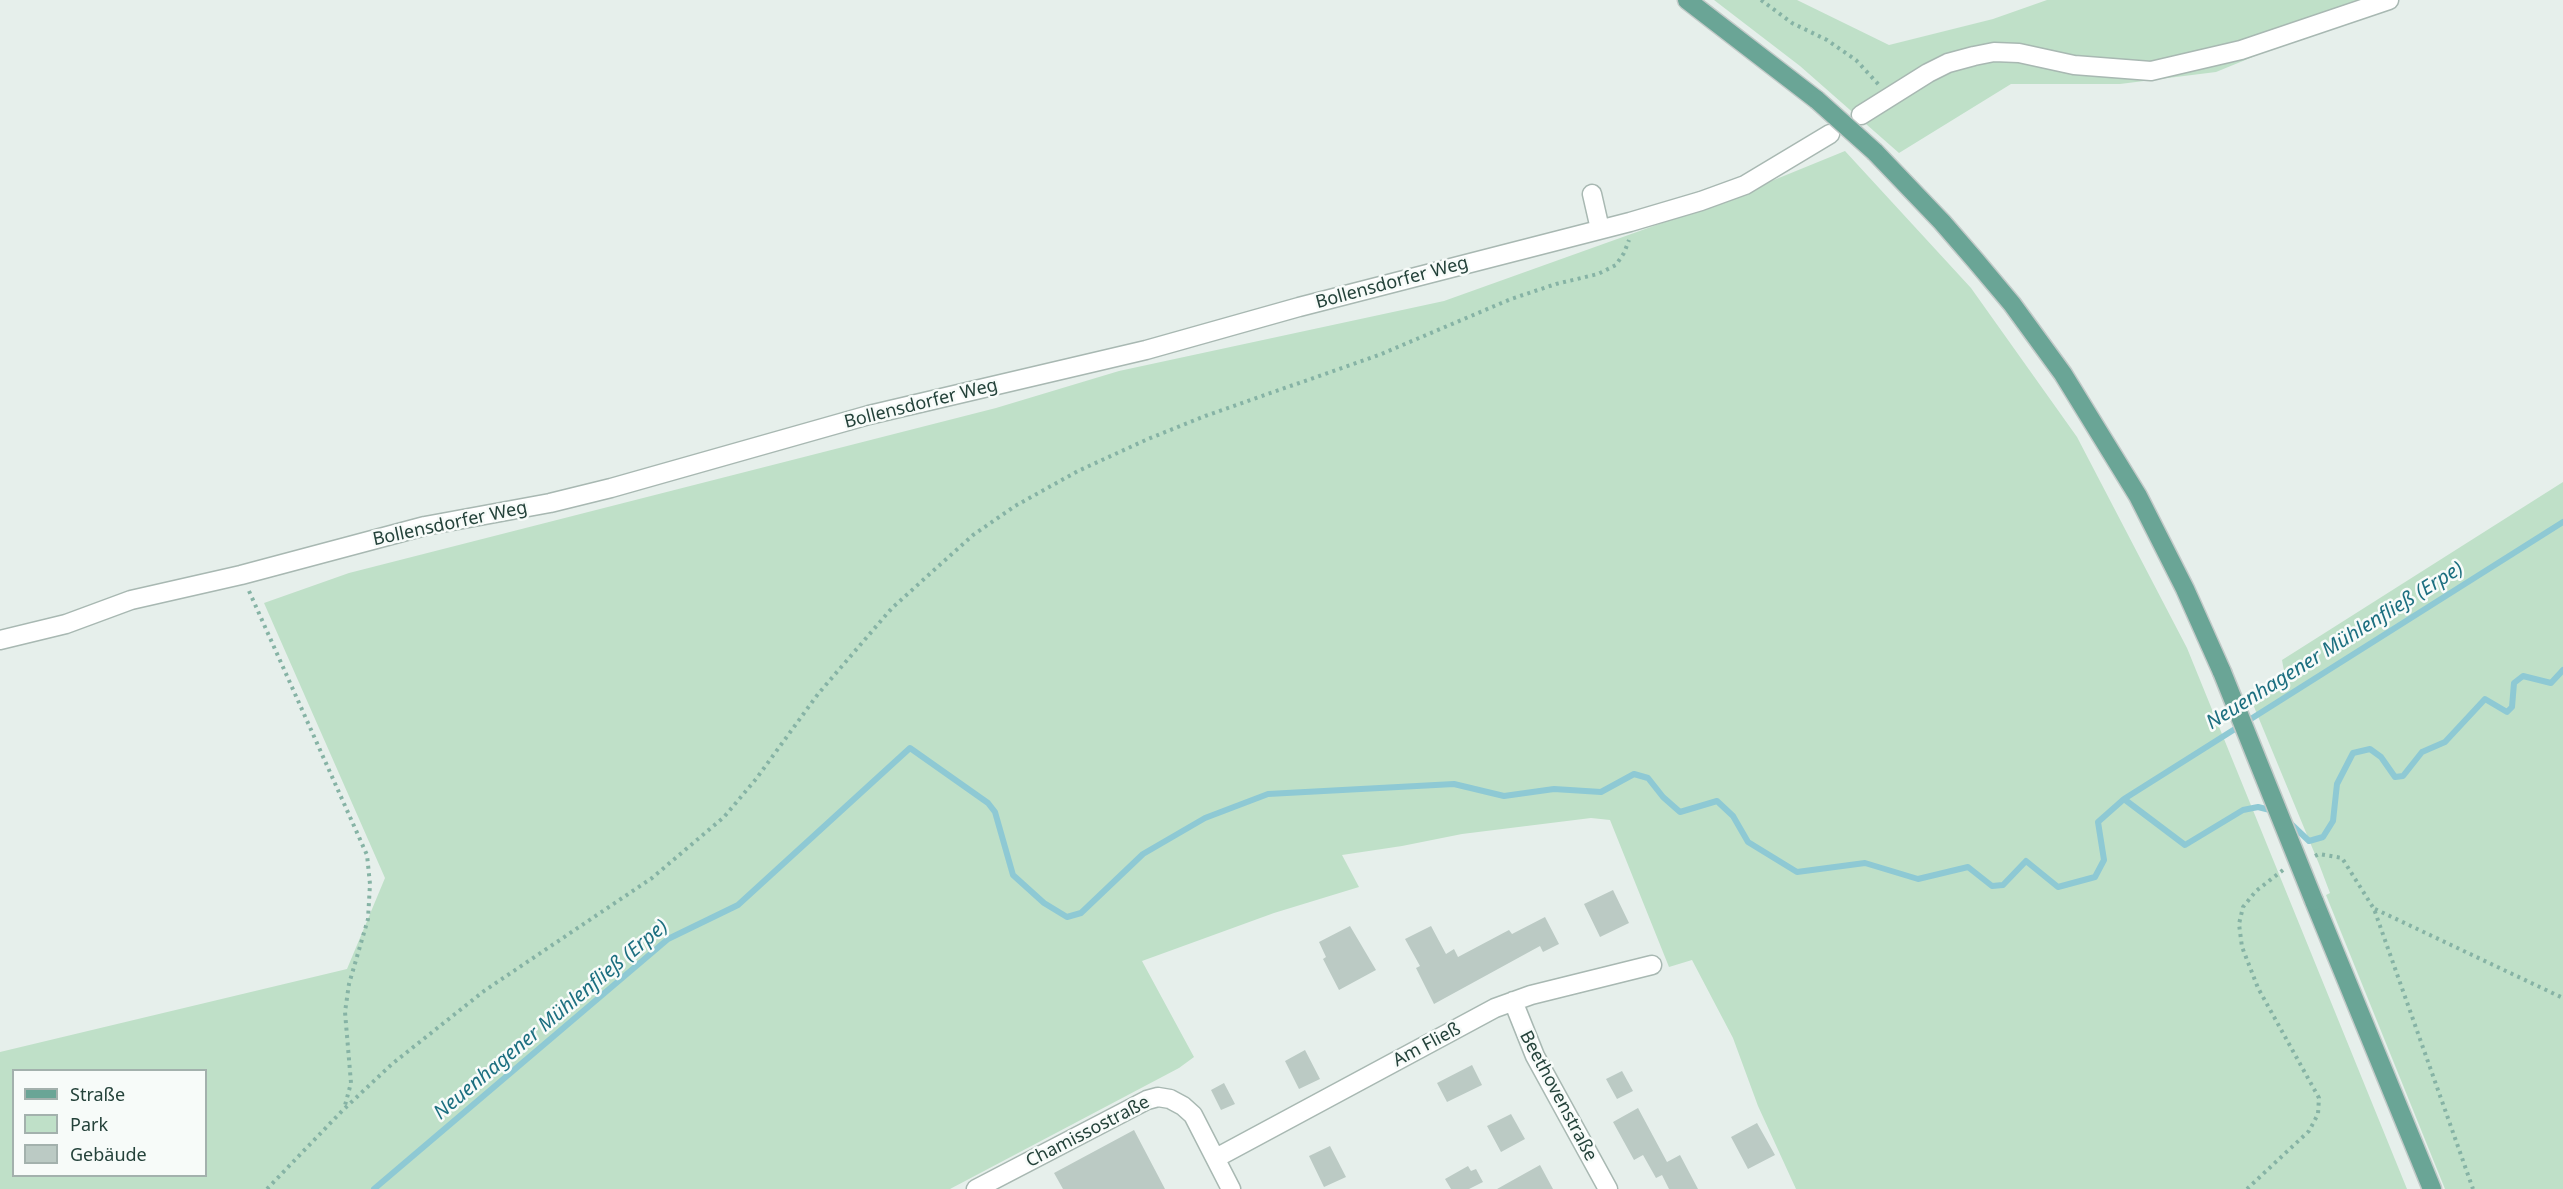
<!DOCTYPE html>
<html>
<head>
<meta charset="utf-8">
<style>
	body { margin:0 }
	#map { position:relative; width:2563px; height:1189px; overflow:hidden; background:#e6efeb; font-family:"Noto Sans",sans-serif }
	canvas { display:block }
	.legend { position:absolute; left:12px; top:1069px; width:195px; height:108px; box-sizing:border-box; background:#f7fbf9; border:2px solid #a3b1ad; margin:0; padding:8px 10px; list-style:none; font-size:18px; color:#24423a }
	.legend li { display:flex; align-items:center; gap:12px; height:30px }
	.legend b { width:30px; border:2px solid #a3b1ad }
</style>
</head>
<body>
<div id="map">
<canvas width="2563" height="1189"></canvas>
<ul class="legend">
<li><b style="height:8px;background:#6aa596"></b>Straße</li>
<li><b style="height:16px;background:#bfe0c8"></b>Park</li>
<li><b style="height:16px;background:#bbcac4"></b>Gebäude</li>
</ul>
</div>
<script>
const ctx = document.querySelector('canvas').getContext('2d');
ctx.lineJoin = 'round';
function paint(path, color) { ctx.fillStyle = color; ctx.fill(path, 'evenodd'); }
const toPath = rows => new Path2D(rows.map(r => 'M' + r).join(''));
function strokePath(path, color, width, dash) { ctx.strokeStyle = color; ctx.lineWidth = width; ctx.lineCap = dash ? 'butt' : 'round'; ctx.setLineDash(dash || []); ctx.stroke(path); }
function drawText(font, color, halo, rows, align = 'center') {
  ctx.font = font + ' "Noto Sans",sans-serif'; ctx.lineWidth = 5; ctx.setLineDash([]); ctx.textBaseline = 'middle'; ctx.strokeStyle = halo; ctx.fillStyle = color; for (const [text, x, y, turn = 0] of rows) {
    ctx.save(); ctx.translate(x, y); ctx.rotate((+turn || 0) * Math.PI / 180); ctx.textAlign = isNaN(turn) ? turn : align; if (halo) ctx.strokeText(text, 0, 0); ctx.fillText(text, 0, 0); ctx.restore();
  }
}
paint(toPath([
	[1714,0,1797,0,1889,45,1993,19,2047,0,2392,0,2216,72,2120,84,2011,84,1899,153,1800,66],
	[1845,151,1971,288,2077,437,2187,648,2407,1189,1796,1189,1758,1106,1733,1038,1692,960,1669,967,1610,820,1591,818,1462,834,1402,846,1342,855,1359,887,1274,913,1142,961,1194,1057,1179,1068,950,1189,0,1189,0,1052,347,969,385,878,264,603,349,573,996,408,1119,371,1444,301,1715,204],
	[14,1070,206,1070,206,1176,14,1176],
	[2563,482,2563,1189,2445,1189,2326,895,2330,893,2319,864,2250,697,2287,687,2282,660]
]), '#bfe0c8');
strokePath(toPath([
	[2124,799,2563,522],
	[2289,822,2309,841,2323,837,2333,821,2337,784,2353,753,2370,749,2381,757,2395,777,2403,776,2422,752,2445,742,2485,699,2507,712,2512,707,2514,683,2523,676,2551,683,2563,670],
	[374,1189,668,939,738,905,910,748,988,803,995,812,1013,875,1044,903,1067,917,1081,913,1143,854,1205,818,1268,794,1454,784,1504,796,1554,789,1601,792,1634,774,1648,778,1663,797,1680,812,1717,801,1733,816,1748,842,1797,872,1865,863,1918,879,1968,867,1992,886,2003,885,2026,861,2058,887,2095,877,2104,860,2098,822,2124,799,2185,845,2243,810,2258,807,2274,811]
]), '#8ec9d4', 6);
paint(toPath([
	[1613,890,1629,923,1600,937,1584,904],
	[1545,917,1559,944,1543,952,1540,946,1434,1004,1416,968,1420,966,1405,939,1431,926,1446,954,1454,949,1458,957,1509,930,1512,934],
	[1350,926,1376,970,1339,990,1323,959,1326,957,1319,942],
	[1305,1050,1320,1079,1299,1089,1285,1061],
	[1472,1065,1482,1085,1447,1102,1437,1083],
	[1622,1071,1633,1091,1617,1099,1606,1079],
	[1224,1083,1235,1104,1221,1110,1211,1090],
	[1638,1108,1667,1162,1680,1155,1698,1189,1669,1189,1662,1175,1656,1178,1643,1155,1634,1160,1613,1122],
	[1511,1114,1525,1139,1501,1152,1487,1126],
	[1757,1123,1775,1155,1748,1169,1731,1137],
	[1134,1130,1165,1189,1063,1189,1054,1173],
	[1330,1146,1346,1177,1324,1187,1309,1156],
	[1540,1165,1553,1189,1497,1189],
	[1468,1166,1471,1171,1476,1169,1483,1182,1469,1189,1451,1189,1445,1179]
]), '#bbcac4');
const minor = toPath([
	[1861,115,1928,73,1948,63,1974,56,1994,52,2019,53,2074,65,2151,71,2241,50,2389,0],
	[1592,194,1600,229],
	[0,640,66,624,131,600,241,575,425,526,550,503,611,488,869,415,1146,350,1299,307,1630,222,1701,201,1745,185,1830,134],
	[1513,1001,1535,1056,1608,1189],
	[1216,1158,1495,1008,1531,995,1652,965],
	[976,1189,1147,1100,1158,1097,1170,1099,1183,1106,1193,1115,1231,1189]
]);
const major = toPath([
	[1687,0,1817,100],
	[1875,152,1942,222,1975,260,2012,304,2063,374,2138,496,2185,589,2222,672],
	[2314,901,2432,1189]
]);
strokePath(minor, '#a8b8b2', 21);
strokePath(major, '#c2cac8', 21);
strokePath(toPath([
	[1761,0,1792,23,1827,40,1856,60,1879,85],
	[249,591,367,855,370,884,368,919,349,984,345,1012,351,1083,344,1109],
	[2315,856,2319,854,2342,858,2374,909,2473,1189],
	[2375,909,2563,998],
	[267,1189,343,1110,392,1064,484,991,652,878,724,817,756,779,818,694,892,608,973,535,1015,506,1078,471,1148,439,1205,416,1379,355,1511,299,1556,284,1598,274,1616,265,1624,253,1629,240],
	[2247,1189,2309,1131,2318,1114,2319,1098,2258,988,2242,947,2239,924,2243,907,2256,891,2283,870]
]), '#86b3a5', 4, [3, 4.5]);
strokePath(minor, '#fff', 18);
strokePath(major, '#6aa596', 18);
const majorBridge = toPath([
	[1817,100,1875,152],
	[2222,672,2314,901]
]);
strokePath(majorBridge, '#c2cac8', 21, []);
strokePath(majorBridge, '#6aa596', 18);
drawText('18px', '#24423a', '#f7fbf9', [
	["Bollensdorfer Weg",1392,283,-15],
	["Bollensdorfer Weg",921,404,-14],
	["Bollensdorfer Weg",450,524,-12],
	["Am Fließ",1427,1045,-28],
	["Beethovenstraße",1558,1096,62],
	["Chamissostraße",1088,1132,-27]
]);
drawText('italic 20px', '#1c6f80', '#f7fbf9', [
	["Neuenhagener Mühlenfließ (Erpe)",2335,646,-32],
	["Neuenhagener Mühlenfließ (Erpe)",551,1020,-40]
]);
</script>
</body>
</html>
